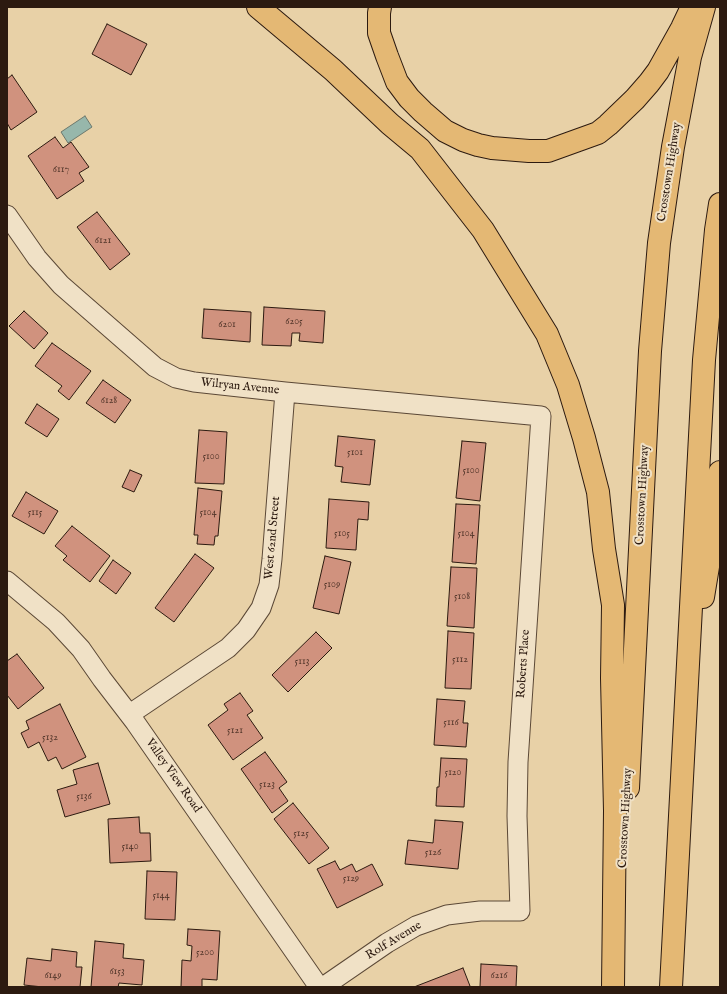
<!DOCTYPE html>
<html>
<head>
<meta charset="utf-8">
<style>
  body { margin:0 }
  #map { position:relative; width:727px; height:994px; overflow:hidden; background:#e8d1a7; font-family:"IM FELL English",serif }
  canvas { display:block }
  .frame { position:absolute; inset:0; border:8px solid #2c1a10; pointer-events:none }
</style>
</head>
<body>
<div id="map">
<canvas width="727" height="994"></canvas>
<div class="frame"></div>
</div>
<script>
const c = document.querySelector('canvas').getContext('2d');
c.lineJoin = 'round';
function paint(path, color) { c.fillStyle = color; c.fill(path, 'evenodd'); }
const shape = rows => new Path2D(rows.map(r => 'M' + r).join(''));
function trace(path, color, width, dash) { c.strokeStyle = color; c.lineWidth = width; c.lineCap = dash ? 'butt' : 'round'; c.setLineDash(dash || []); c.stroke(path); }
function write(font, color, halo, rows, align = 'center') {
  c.font = font + ' "IM FELL English",serif'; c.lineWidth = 4; c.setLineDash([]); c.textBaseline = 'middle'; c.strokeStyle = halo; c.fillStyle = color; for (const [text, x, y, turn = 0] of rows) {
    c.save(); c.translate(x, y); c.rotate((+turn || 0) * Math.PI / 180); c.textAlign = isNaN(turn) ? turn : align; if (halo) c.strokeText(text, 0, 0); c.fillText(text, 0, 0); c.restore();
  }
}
const water = shape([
  [85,116,92,127,68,143,61,132,85,116]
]);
paint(water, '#97b7ab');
trace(water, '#6c786d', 1);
const building = shape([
  [107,24,147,44,131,75,92,54,107,24],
  [12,75,37,112,11,130,7,123,7,79,12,75],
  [55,137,63,148,71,142,89,167,79,173,84,181,57,199,28,156,55,137],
  [97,212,130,254,110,270,77,227,97,212],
  [264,307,325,311,323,343,299,341,300,333,292,333,291,346,262,345,264,307],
  [204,309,251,312,250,342,202,338,204,309],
  [24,311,48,333,34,349,9,326,24,311],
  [52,343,91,371,69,400,58,391,62,386,35,366,52,343],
  [103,380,131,400,115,423,86,403,103,380],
  [37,404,59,419,47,437,25,423,37,404],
  [199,430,227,432,224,484,195,483,199,430],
  [338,436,375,440,370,485,341,482,343,467,335,466,338,436],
  [462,441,486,443,480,501,456,498,462,441],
  [130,470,142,475,134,492,122,487,130,470],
  [198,488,222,491,218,536,215,536,214,545,197,544,198,535,194,535,198,488],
  [26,492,58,511,44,534,12,516,26,492],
  [329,499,369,502,368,520,358,519,356,550,326,548,329,499],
  [456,504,480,505,476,564,452,562,456,504],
  [72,526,110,556,90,582,63,560,67,556,55,546,72,526],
  [195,554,214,568,174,622,155,608,195,554],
  [325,556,351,562,339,614,313,608,325,556],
  [113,560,131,573,116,594,99,581,113,560],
  [451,567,477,568,474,628,447,626,451,567],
  [448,631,474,633,471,689,445,688,448,631],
  [316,632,332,648,288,692,272,675,316,632],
  [17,654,44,688,18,709,7,695,7,661,17,654],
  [240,693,253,711,247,715,263,738,233,760,208,725,228,710,224,704,240,693],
  [437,699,465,701,463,723,468,723,466,747,434,745,437,699],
  [60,704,86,757,62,769,56,757,48,761,39,742,28,748,21,733,29,729,26,721,60,704],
  [265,752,287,782,279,788,288,801,272,813,241,769,265,752],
  [441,758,467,759,464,807,436,806,437,787,439,787,441,758],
  [98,763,110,804,65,817,57,790,77,784,73,770,98,763],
  [293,803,329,848,309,864,274,819,293,803],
  [139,817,140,833,150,833,151,861,110,863,108,819,139,817],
  [435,820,463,822,458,869,405,864,408,840,433,843,435,820],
  [335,861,340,870,352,864,356,872,372,864,383,885,337,908,317,869,335,861],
  [147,871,177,872,175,920,145,919,147,871],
  [188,929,220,931,217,980,202,979,202,987,181,987,182,960,191,961,192,946,187,945,188,929],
  [95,941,124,944,123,958,144,960,142,985,119,983,118,987,91,987,95,941],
  [52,949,77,952,76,967,82,967,80,987,43,987,24,985,27,958,51,961,52,949],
  [481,964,517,966,516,987,480,987,481,964],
  [463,968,470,986,468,987,414,987,463,968]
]);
paint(building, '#d0927e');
trace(building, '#2c1a10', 1);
const minor = shape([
  [7,215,37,258,61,285,155,367,176,378,194,382,285,392,541,416,518,762,517,816,520,911,480,911,447,915,416,926,387,943,323,987],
  [7,581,56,622,81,649,102,679,135,722,319,987],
  [130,714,228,648,246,630,261,608,269,585,272,559,285,392]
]);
const highway = shape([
  [258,7,333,70,390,124,420,149,483,230,547,334,568,385,584,438,598,492,604,549,613,605,612,678,615,811,613,987],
  [380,7,379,13,379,33,387,56,397,82,409,98,423,112,445,131,463,140,478,145,492,148,529,151,548,151,598,133,608,125,635,99,649,83,658,71,682,28,692,7],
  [703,597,714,530,720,472],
  [628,788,650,351,659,243,673,147,690,57,704,7],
  [671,987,704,360,716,230,720,204]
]);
trace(minor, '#5b4836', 21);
trace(highway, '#2c1a10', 24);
trace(minor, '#f0e1c6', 19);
trace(highway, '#e4b874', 22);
write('10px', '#55382c', null, [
  ["6117",61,170],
  ["6121",103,241],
  ["6205",294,322],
  ["6201",227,325],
  ["6128",109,401],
  ["5101",355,453],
  ["5100",211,457],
  ["5100",471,471],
  ["5115",35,513],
  ["5104",208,513],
  ["5105",342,534],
  ["5104",466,534],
  ["5109",332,585],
  ["5108",462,597],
  ["5112",460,660],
  ["5113",302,662],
  ["5116",451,723],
  ["5121",235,731],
  ["5132",50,738],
  ["5120",453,773],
  ["5123",267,785],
  ["5136",84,797],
  ["5125",301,834],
  ["5140",130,847],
  ["5126",433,853],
  ["5129",351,879],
  ["5144",161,896],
  ["5200",205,953],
  ["6153",117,972],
  ["6149",53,976],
  ["6216",499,976]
]);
write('12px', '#2c1a10', '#f0e1c6', [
  ["Crosstown Highway",670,172,-81],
  ["Wilryan Avenue",240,387,6],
  ["Crosstown Highway",643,495,-87],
  ["West 62nd Street",273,538,-85],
  ["Roberts Place",524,664,-86],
  ["Valley View Road",173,776,55],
  ["Crosstown Highway",626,818,-87],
  ["Rolf Avenue",394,941,-31]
]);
</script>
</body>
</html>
